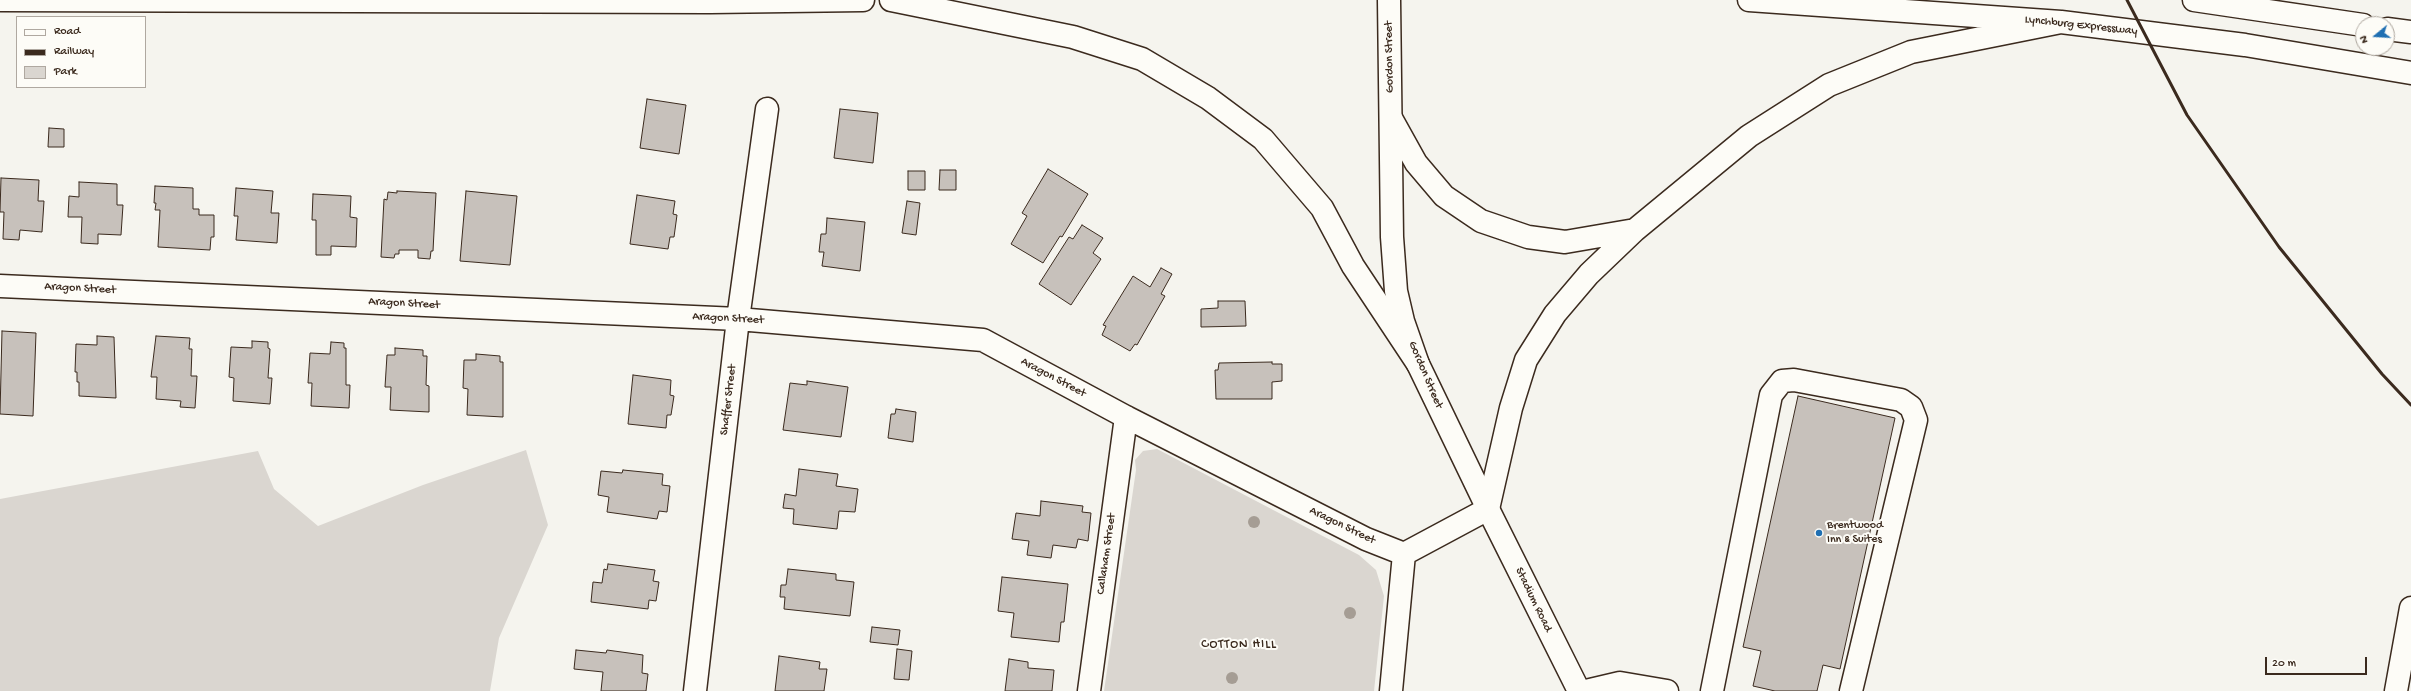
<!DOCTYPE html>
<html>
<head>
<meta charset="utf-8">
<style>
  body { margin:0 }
  #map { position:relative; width:2411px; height:691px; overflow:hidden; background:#f5f4ee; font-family:"Gochi Hand",sans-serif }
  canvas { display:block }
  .legend { position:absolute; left:16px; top:16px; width:130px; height:72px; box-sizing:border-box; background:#fdfcf7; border:1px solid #afa8a0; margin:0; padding:5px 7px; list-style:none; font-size:12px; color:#3b2a1e }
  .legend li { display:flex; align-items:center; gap:8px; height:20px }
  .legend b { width:20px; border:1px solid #afa8a0 }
  .north { position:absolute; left:2355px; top:16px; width:40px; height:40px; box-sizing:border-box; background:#fdfcf7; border:1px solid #afa8a0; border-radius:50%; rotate:252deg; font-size:11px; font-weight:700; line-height:16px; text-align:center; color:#3b2a1e }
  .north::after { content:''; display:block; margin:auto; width:14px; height:18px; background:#1f6fb2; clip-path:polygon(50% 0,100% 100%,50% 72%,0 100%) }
  .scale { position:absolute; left:2265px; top:657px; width:102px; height:18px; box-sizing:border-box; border:2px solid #3b2a1e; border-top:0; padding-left:5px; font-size:12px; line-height:14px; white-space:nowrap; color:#3b2a1e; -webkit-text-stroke:3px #fdfcf7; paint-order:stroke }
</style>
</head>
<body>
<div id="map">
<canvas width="2411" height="691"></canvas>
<ul class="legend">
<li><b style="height:5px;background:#fdfcf7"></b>Road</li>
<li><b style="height:5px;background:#3b2a1e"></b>Railway</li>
<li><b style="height:11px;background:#dad6d0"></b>Park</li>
</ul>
<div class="north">N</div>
<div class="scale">20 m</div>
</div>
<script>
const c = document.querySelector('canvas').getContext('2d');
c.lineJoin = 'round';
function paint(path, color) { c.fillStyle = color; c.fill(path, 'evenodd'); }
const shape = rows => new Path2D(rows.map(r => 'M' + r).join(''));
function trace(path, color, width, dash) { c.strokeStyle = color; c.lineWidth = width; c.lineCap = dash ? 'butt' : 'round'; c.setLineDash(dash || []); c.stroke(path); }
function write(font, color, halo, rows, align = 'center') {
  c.font = font + ' "Gochi Hand",sans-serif'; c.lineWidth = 4; c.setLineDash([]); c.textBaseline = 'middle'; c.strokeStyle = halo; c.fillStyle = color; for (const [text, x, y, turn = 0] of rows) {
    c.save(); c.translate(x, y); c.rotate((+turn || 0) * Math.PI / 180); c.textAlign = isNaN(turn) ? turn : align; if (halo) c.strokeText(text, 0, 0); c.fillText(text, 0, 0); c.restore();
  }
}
paint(shape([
  [1157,449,1359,555,1376,570,1384,596,1374,691,1104,691,1136,470,1135,460,1143,451],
  [526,450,548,525,499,638,490,691,0,691,0,499,258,451,274,489,318,526,423,485]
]), '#dad6d0');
const building = shape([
  [647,99,686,105,679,154,640,148,647,99],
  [840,109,878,113,873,163,834,158,840,109],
  [49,128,64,129,64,147,48,147,49,128],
  [1048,169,1088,194,1062,237,1060,236,1043,263,1011,244,1027,216,1022,213,1048,169],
  [940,170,956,170,956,190,939,190,940,170],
  [908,171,925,171,925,190,908,190,908,171],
  [1,178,39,180,38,201,44,201,42,232,20,230,19,240,3,239,4,212,0,212,1,178],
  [79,182,117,184,117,205,123,205,121,235,98,234,98,244,81,243,82,217,68,217,69,196,79,197,79,182],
  [155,186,193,188,193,209,199,209,199,215,214,215,214,237,211,237,210,250,158,247,160,210,155,210,156,203,154,203,155,186],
  [236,188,273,191,271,213,279,213,277,243,236,240,238,216,234,216,236,188],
  [397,191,436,193,433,251,431,251,430,259,418,258,418,250,399,250,399,254,395,254,394,258,381,257,384,199,387,200,388,192,397,193,397,191],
  [466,191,517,196,510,265,460,261,466,191],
  [313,194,351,196,350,217,357,218,356,247,331,246,331,255,316,255,316,220,312,220,313,194],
  [637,195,675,201,673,214,677,215,674,237,670,237,668,249,630,244,637,195],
  [907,201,920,203,916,235,902,233,907,201],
  [827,218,865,222,860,271,822,266,824,252,819,252,821,234,826,234,827,218],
  [1082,225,1103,238,1093,253,1101,259,1071,305,1039,284,1069,237,1073,239,1082,225],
  [1161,268,1172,274,1161,294,1165,296,1137,345,1135,344,1130,351,1102,335,1106,326,1103,325,1133,276,1150,287,1161,268],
  [1218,301,1245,301,1246,326,1201,327,1201,309,1218,308,1218,301],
  [2,331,36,333,33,416,0,414,2,331],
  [97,336,114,337,116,398,79,396,79,382,77,382,77,372,75,372,76,344,97,345,97,336],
  [156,336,190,338,189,349,192,349,191,376,197,376,195,408,180,407,181,401,156,399,157,377,151,377,156,336],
  [252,341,268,342,268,348,270,349,268,378,272,378,270,404,233,401,234,378,229,377,231,347,252,348,252,341],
  [331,342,344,343,344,348,346,348,346,385,350,385,349,408,311,406,312,383,308,383,310,353,330,354,331,342],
  [395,348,423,350,423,356,427,356,426,385,429,386,429,412,390,410,391,387,385,387,387,355,395,355,395,348],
  [476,354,500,356,500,362,503,362,503,417,467,415,468,389,463,388,464,360,476,360,476,354],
  [1272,362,1272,364,1282,364,1282,381,1272,382,1272,399,1216,399,1215,370,1218,370,1219,363,1272,362],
  [633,375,671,380,670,395,674,396,671,415,667,415,666,428,628,424,633,375],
  [807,381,848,387,841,437,783,430,790,383,807,385,807,381],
  [1798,396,1895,418,1840,669,1823,665,1817,691,1775,691,1753,686,1761,651,1743,647,1798,396],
  [896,409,916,412,913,442,888,438,891,414,895,414,896,409],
  [799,469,838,474,836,486,858,489,855,512,839,511,837,529,793,524,794,509,783,508,785,494,796,496,799,469],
  [623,470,663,474,662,485,670,486,667,512,659,511,657,519,607,512,609,497,598,495,601,471,622,473,623,470],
  [1041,501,1083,506,1082,512,1091,513,1088,541,1078,539,1076,548,1053,545,1051,558,1027,555,1029,541,1012,539,1016,513,1040,516,1041,501],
  [608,564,655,570,653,581,659,582,656,601,649,600,648,609,591,602,593,582,602,583,604,569,607,570,608,564],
  [788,569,836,574,836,580,854,582,850,616,784,609,785,597,780,597,781,585,786,585,788,569],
  [1002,577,1068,584,1064,622,1061,622,1059,642,1011,637,1014,613,998,611,1002,577],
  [872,627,900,630,898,645,870,642,872,627],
  [897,649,912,651,909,680,894,679,897,649],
  [576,650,606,653,607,650,643,655,642,673,648,674,646,691,601,691,603,672,574,669,576,650],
  [779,656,820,662,819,669,827,669,824,691,775,691,779,656],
  [1009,659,1028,662,1028,668,1054,670,1052,691,1005,691,1009,659]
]);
paint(building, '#c7c1bb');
trace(building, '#3b2a1e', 1);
const minor = shape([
  [1389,0,1392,237,1396,291,1403,321,1418,364,1488,509,1579,691],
  [0,286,738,319,983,340,1126,417,1366,539,1404,554],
  [695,691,738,319,767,109],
  [1089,691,1126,417],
  [1391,691,1404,554,1488,509],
  [1586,691,1620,683,1667,691],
  [1712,691,1771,395,1782,381,1794,380,1901,400,1911,407,1916,420,1851,691],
  [2396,691,2411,608]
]);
const highway = shape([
  [0,0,710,2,863,0],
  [891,0,1073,37,1142,59,1208,98,1263,139,1322,208,1353,266,1418,364],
  [1749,0,2061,22,2245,45,2411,73],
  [2194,0,2363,25],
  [2387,29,2411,32],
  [1391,118,1416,163,1444,196,1481,221,1528,237,1565,242,1635,230],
  [1488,509,1511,408,1526,360,1555,314,1589,274,1635,230,1749,136,1829,85,1911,52,2061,22]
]);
trace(minor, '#3b2a1e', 25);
trace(highway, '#3b2a1e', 25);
trace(minor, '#fdfcf7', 22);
trace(highway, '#fdfcf7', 22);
trace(shape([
  [2127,0,2187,115,2279,247,2382,374,2411,405]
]), '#3b2a1e', 3);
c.fillStyle = '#a59d94';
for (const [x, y] of [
  [1254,522],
  [1350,613],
  [1232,678]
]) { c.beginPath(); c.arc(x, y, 6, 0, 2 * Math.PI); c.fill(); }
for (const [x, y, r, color] of [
  [1819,533,4,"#1f6fb2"]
]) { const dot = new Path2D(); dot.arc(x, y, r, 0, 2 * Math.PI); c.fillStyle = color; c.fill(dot); trace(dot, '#fdfcf7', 1.5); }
write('12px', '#3b2a1e', '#fdfcf7', [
  ["Lynchburg Expressway",2081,26,6],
  ["Gordon Street",1390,57,-91],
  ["Aragon Street",80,289,3],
  ["Aragon Street",404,304,3],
  ["Aragon Street",728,319,3],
  ["Gordon Street",1425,375,67],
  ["Aragon Street",1053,378,28],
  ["Shaffer Street",729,400,-83],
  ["Aragon Street",1342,526,26],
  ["Callaham Street",1107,554,-82],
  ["Stadium Road",1533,600,64]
]);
write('12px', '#3b2a1e', '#fdfcf7', [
  ["Brentwood",1827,526],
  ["Inn & Suites",1827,540]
], 'left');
c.letterSpacing = '1px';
write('13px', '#3b2a1e', '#fdfcf7', [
  ["COTTON HILL",1239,645]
]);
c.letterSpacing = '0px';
</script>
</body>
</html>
